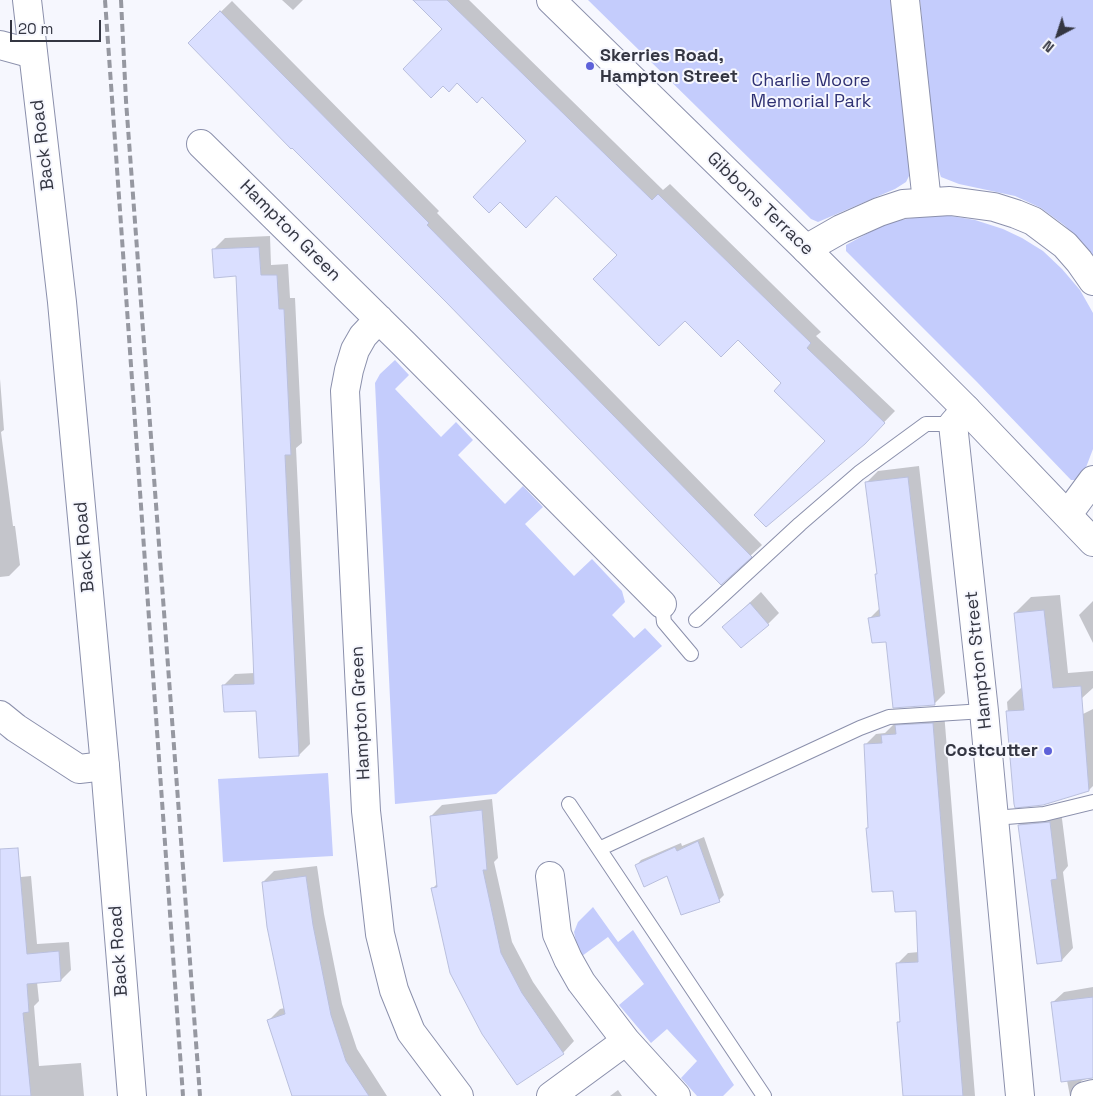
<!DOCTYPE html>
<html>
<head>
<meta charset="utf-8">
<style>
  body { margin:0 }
  #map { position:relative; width:1093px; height:1096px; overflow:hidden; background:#f6f7fe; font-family:"Space Grotesk",sans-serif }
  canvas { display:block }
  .north { position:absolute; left:1033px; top:10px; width:50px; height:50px; -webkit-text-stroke:4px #f6f7fe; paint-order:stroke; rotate:220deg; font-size:14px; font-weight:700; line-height:20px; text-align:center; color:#343642 }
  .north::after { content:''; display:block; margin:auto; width:18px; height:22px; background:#343642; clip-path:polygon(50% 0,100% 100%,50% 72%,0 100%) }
  .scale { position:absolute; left:10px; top:20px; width:91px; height:22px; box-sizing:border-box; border:2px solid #343642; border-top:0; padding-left:6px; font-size:15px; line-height:18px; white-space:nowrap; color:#343642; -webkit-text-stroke:4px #f6f7fe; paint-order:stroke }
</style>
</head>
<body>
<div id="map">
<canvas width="1093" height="1096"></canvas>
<div class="north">N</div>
<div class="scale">20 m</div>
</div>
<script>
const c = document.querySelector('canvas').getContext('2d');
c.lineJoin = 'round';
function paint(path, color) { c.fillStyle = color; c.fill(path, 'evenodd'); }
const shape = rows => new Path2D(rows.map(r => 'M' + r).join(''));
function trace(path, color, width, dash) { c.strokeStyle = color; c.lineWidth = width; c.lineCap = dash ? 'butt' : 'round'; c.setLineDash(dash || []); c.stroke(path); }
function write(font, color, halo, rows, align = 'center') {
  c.font = font + ' "Space Grotesk",sans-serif'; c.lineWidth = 4; c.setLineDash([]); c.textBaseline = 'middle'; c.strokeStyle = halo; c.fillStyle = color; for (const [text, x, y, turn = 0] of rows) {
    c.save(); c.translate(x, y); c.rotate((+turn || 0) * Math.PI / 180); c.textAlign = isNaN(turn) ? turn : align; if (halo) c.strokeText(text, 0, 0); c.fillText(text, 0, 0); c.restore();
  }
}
paint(shape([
  [588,0,894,0,912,170,906,182,895,189,818,222,811,219],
  [920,0,1093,0,1093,256,1083,243,1064,225,1041,208,1015,196,959,184,941,177,937,165],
  [923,216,951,216,975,220,1003,229,1022,238,1043,251,1062,269,1080,290,1093,313,1093,449,1085,470,1077,480,1071,480,977,382,846,251,846,245,881,226,901,220],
  [395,360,409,375,395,389,441,437,456,422,473,440,458,455,505,504,523,486,543,507,525,524,574,576,592,559,622,591,625,602,612,615,634,638,645,628,662,646,496,794,395,804,375,383,380,374],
  [328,773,333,856,223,862,218,779],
  [593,907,618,942,633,930,734,1085,723,1096,697,1096,681,1078,697,1061,667,1029,651,1043,619,1005,644,984,608,937,582,956,576,942,574,932,578,922]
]), '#c4ccfc');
paint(shape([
  [282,0,303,0,293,10],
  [415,0,469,0,663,190,670,184,821,332,816,336,895,411,864,443,827,441,783,383,738,338,619,255,528,141,482,96,457,81,443,84,444,29],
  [232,1,439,211,437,213,762,545,721,583,446,302,189,43],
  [270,236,271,265,288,264,290,298,295,298,302,443,296,448,310,744,299,755,258,709,224,685,235,674,255,673,237,275,214,249,225,238],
  [0,379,4,430,1,432,13,526,15,526,20,565,9,576,0,577],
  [919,466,945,693,934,704,888,640,870,618,880,608,878,573,867,482,878,471],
  [761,592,779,613,768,624,724,627],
  [1060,595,1068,673,1093,671,1093,688,1049,728,1051,730,1093,709,1093,786,1089,790,1016,806,1007,702,1023,686,1015,613,1031,597],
  [1093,601,1093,643,1079,615],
  [944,712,975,1096,905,1096,898,1023,901,1020,897,964,908,953,919,952,917,909,894,890,869,827,865,745,876,734,885,733,894,724,898,724,907,715],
  [492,799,498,858,494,862,512,942,533,982,574,1041,563,1053,433,888,438,883,431,816,442,805],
  [1061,811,1068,866,1063,872,1073,948,1062,960,1038,963,1019,825,1030,814],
  [704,837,724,895,719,900,668,875,636,866,641,860,681,843,682,846],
  [317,866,324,914,342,1004,357,1049,387,1096,296,1096,268,1021,280,1009,285,1008,263,882,274,871],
  [31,876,37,944,69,942,71,970,61,980,37,982,39,1001,34,1006,39,1066,81,1063,84,1096,0,1096,0,879],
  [1093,987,1093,1078,1089,1078,1081,1081,1080,1088,1085,1096,1070,1096,1052,1003,1064,992],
  [618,1090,622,1096,610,1096]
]), '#0003');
const building = shape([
  [413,0,447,0,652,200,658,194,811,343,807,348,885,423,865,444,766,527,754,515,825,441,774,391,781,383,738,340,721,357,685,321,659,346,593,279,617,255,556,196,526,228,500,202,489,213,473,197,526,141,482,97,477,103,457,83,449,92,443,86,431,98,403,69,442,29,413,0],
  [220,11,429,223,427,225,752,557,721,585,446,302,292,148,291,149,188,43,220,11],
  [259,247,261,275,277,275,279,309,284,309,291,455,285,455,299,756,259,758,256,711,224,712,222,685,254,684,253,655,236,276,214,278,212,249,259,247],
  [908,477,935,705,893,708,886,642,872,643,868,618,880,616,875,574,877,574,865,482,908,477],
  [750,603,769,625,741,648,722,627,750,603],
  [1044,610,1053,688,1081,686,1089,791,1043,805,1015,808,1014,804,1006,711,1024,710,1014,613,1044,610],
  [933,723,946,887,963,1096,903,1096,897,1022,900,1022,896,963,918,962,916,911,895,912,893,891,872,892,866,828,868,828,864,744,882,743,881,735,896,734,895,725,933,723],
  [482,810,487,870,483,870,501,953,522,993,564,1054,517,1085,482,1034,450,973,431,888,437,887,430,816,482,810],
  [1050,822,1057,879,1051,880,1062,961,1037,964,1018,825,1050,822],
  [698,841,720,902,681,915,667,876,644,887,635,865,675,847,677,851,698,841],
  [18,848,27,954,59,951,61,981,27,984,29,1012,23,1013,31,1096,0,1096,0,849,18,848],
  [306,876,313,925,331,1015,346,1061,369,1096,292,1096,267,1020,285,1014,267,927,262,882,306,876],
  [1093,997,1093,1078,1061,1082,1051,1002,1093,997]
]);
paint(building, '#dadfff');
trace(building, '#b9bfdd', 1);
const service = shape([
  [662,604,664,622,691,654],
  [696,620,800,524,859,473,926,424,953,424],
  [569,804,764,1096],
  [994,818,1044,814,1093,802],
  [599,849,860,728,889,717,984,711]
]);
const minor = shape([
  [905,0,927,202],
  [0,45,33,54],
  [201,144,404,344,662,604],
  [806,249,841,229,879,212,903,204,950,201,994,207,1016,214,1033,221,1065,245,1079,261,1093,281],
  [379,319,363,336,355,350,349,370,345,391,366,811,380,934,394,990,411,1032,459,1096],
  [1068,514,1093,480],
  [0,715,16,728,79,769,105,766],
  [550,876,557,934,568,959,581,982,626,1041,676,1096],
  [551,1096,626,1041],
  [1085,1096,1093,1094]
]);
const tertiary = shape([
  [27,0,62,302,105,766,132,1096],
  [966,409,953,424,984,711,1020,1096]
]);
const secondary = shape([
  [551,0,806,249,966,409,1093,542]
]);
trace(service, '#8b90ac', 16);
trace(minor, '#8b90ac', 30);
trace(tertiary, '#8b90ac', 30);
trace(secondary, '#8b90ac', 30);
trace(service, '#fff', 14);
trace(minor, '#fff', 28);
trace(tertiary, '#fff', 28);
trace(secondary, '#fff', 28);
trace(shape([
  [105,0,183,1096],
  [121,0,126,101,200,1096]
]), '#9698a1', 4, [8, 4]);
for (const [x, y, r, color] of [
  [590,66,5,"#5d61d9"],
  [1048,751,5,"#5d61d9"]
]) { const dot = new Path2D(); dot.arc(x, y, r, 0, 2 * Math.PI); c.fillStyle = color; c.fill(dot); trace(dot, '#f6f7fe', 2); }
write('bold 18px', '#343642', '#f6f7fe', [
  ["Skerries Road,",600,56],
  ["Hampton Street",600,77],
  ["Costcutter",1038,751,"right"]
], 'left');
write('18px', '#2f3173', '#f6f7fe', [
  ["Charlie Moore",811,81],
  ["Memorial Park",811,102]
]);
write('18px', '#343642', '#f6f7fe', [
  ["Back Road",43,145,-97],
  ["Gibbons Terrace",760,204,44],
  ["Hampton Green",290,231,45],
  ["Back Road",85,547,-95],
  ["Hampton Street",979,660,-96],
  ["Hampton Green",361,713,-93],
  ["Back Road",119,951,-94]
]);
</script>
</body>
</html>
